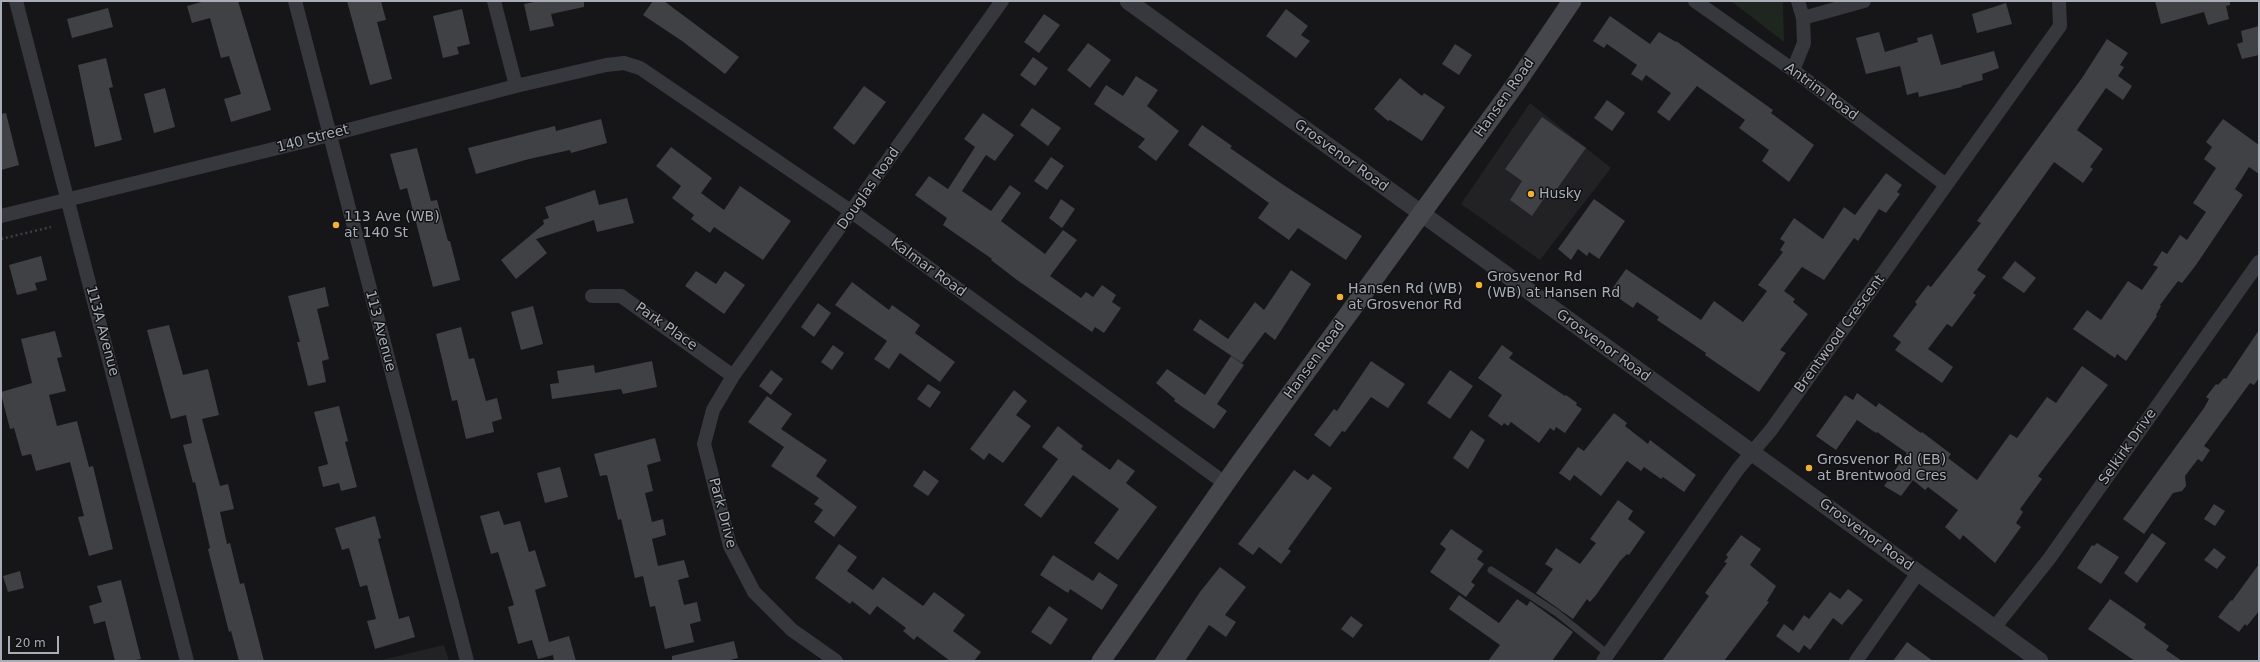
<!DOCTYPE html>
<html>
<head>
<meta charset="utf-8">
<style>
  body { margin:0 }
  #map { position:relative; width:2260px; height:662px; overflow:hidden; background:#161618; font-family:"DejaVu Sans",sans-serif }
  canvas { display:block }
  .frame { position:absolute; inset:0; border:2px solid #a8adb8; pointer-events:none }
  .scale { position:absolute; left:8px; top:636px; width:51px; height:18px; box-sizing:border-box; border:2px solid #a8adb8; border-top:0; padding-left:5px; font-size:12px; line-height:14px; white-space:nowrap; color:#a8adb8; -webkit-text-stroke:3px #111113; paint-order:stroke }
</style>
</head>
<body>
<div id="map">
<canvas width="2260" height="662"></canvas>
<div class="frame"></div>
<div class="scale">20 m</div>
</div>
<script>
const c = document.querySelector('canvas').getContext('2d');
c.lineJoin = 'round';
function paint(path, color) { c.fillStyle = color; c.fill(path, 'evenodd'); }
const shape = rows => new Path2D(rows.map(r => 'M' + r).join(''));
function trace(path, color, width, dash) { c.strokeStyle = color; c.lineWidth = width; c.lineCap = dash ? 'butt' : 'round'; c.setLineDash(dash || []); c.stroke(path); }
function write(font, color, halo, rows, align = 'center') {
  c.font = font + ' "DejaVu Sans",sans-serif'; c.lineWidth = 3; c.setLineDash([]); c.textBaseline = 'middle'; c.strokeStyle = halo; c.fillStyle = color; for (const [text, x, y, turn = 0] of rows) {
    c.save(); c.translate(x, y); c.rotate((+turn || 0) * Math.PI / 180); c.textAlign = isNaN(turn) ? turn : align; if (halo) c.strokeText(text, 0, 0); c.fillText(text, 0, 0); c.restore();
  }
}
paint(shape([
  [1530,103,1611,168,1540,260,1461,204],
  [444,645,449,661,377,661]
]), '#222225');
paint(shape([
  [1731,1,1783,1,1784,42]
]), '#1e261f');
paint(shape([
  [205,1,238,1,271,110,231,122,224,99,241,94,229,56,221,58,210,18,192,23,187,6],
  [347,1,381,1,386,20,377,22,392,79,370,85],
  [539,1,584,1,584,7,551,14,554,26,530,31,524,4],
  [653,1,664,1,739,57,725,74,682,41,643,15],
  [2155,1,2230,1,2230,5,2226,6,2229,19,2208,25,2204,12,2161,24],
  [2006,3,2012,24,1977,33,1972,14],
  [108,8,113,27,72,38,67,19],
  [462,9,470,44,457,47,459,54,443,58,433,16],
  [1286,9,1308,26,1301,35,1310,41,1296,58,1266,36],
  [1044,14,1060,25,1039,53,1024,42],
  [1610,16,1650,44,1659,32,1676,42,1676,41,1773,110,1771,113,1814,145,1789,182,1762,161,1769,150,1739,128,1745,120,1697,86,1669,121,1657,112,1671,93,1646,75,1642,81,1631,74,1637,65,1607,44,1604,48,1593,41],
  [2259,26,2259,55,2242,59,2237,44,2243,42,2241,31],
  [1879,32,1885,52,1918,42,1917,38,1932,34,1941,65,1994,51,1999,68,1982,74,1983,80,1961,86,1962,87,1919,97,1918,92,1907,95,1900,66,1866,74,1856,38],
  [2107,39,2128,53,2120,65,2124,67,2118,76,2132,86,2123,100,2106,88,2077,130,2103,149,2090,167,2093,169,2083,183,2054,162,1977,270,1986,276,1973,293,1976,295,1952,327,1947,324,1928,349,1953,367,1942,383,1895,350,1901,342,1893,336,1917,304,1915,302,1928,285,1931,287,1981,223,1977,221,2082,78],
  [1088,43,1111,60,1090,88,1067,70],
  [1455,44,1472,55,1459,75,1442,64],
  [1033,57,1048,68,1035,86,1020,75],
  [106,58,113,87,109,88,122,140,95,147,78,65],
  [1136,76,1158,90,1147,106,1179,131,1156,161,1138,147,1145,139,1094,104,1106,85,1123,96],
  [1400,78,1422,96,1424,93,1445,107,1422,141,1390,120,1388,121,1374,109],
  [864,86,886,102,854,145,833,128],
  [165,88,175,127,154,133,144,94],
  [1607,100,1625,113,1612,131,1594,118],
  [1032,108,1061,128,1048,146,1020,125],
  [6,113,19,165,1,170,1,114],
  [983,113,1014,135,995,161,986,155,962,191,991,211,1010,185,1021,193,1001,221,1045,254,1063,230,1077,240,1050,276,1081,298,1086,292,1093,297,1102,285,1116,295,1112,302,1121,308,1104,333,1095,327,1092,332,1017,280,991,260,992,259,943,225,947,218,915,195,929,176,948,189,975,147,964,139],
  [1542,117,1586,148,1549,200,1545,197,1532,216,1510,200,1522,181,1505,169],
  [601,119,607,143,571,153,570,150,529,159,476,174,468,148,555,126,556,131],
  [2223,119,2259,145,2259,174,2249,167,2235,189,2243,195,2196,265,2182,283,2178,281,2160,305,2161,306,2156,315,2157,316,2126,361,2117,354,2115,358,2073,329,2087,310,2101,320,2128,281,2142,290,2158,267,2153,265,2162,251,2167,254,2180,235,2187,240,2206,212,2193,203,2216,168,2204,159,2212,147,2206,142],
  [1202,125,1232,146,1230,148,1282,184,1362,236,1346,260,1298,228,1289,240,1258,218,1269,203,1188,145],
  [671,147,712,178,701,193,724,210,740,186,791,221,763,260,714,227,710,233,691,219,694,215,672,198,681,186,656,166],
  [417,148,431,201,437,200,448,241,450,241,460,280,433,287,407,188,400,190,390,154],
  [1051,157,1064,166,1047,190,1034,181],
  [1886,173,1902,185,1897,192,1900,194,1886,213,1879,209,1858,241,1854,238,1824,280,1802,267,1784,291,1795,299,1793,302,1808,314,1780,350,1786,353,1759,392,1705,355,1706,353,1657,320,1659,317,1637,302,1633,308,1610,292,1626,269,1701,320,1714,301,1743,322,1767,291,1758,285,1783,252,1780,250,1785,242,1780,239,1794,218,1823,239,1844,207,1855,215],
  [595,190,599,205,627,198,634,223,597,232,594,220,536,239,547,253,516,279,501,260,544,224,543,220,549,218,545,207],
  [1061,199,1075,209,1062,228,1049,218],
  [1594,199,1625,221,1599,259,1589,252,1587,256,1578,249,1571,260,1558,249],
  [41,256,47,280,35,283,37,290,17,295,9,265],
  [2015,261,2036,278,2024,293,2002,278],
  [1291,270,1311,284,1275,340,1265,332,1242,363,1193,330,1200,319,1228,339,1255,302,1264,310],
  [696,271,716,284,725,271,745,285,724,314,685,286],
  [852,282,889,310,892,305,920,325,915,333,955,362,940,382,900,353,889,369,874,359,887,341,835,305],
  [325,287,329,306,317,309,329,359,322,361,326,382,308,386,297,342,300,342,288,296],
  [818,303,831,313,814,337,801,327],
  [533,306,543,344,521,350,511,312],
  [169,325,183,375,208,369,219,415,202,419,220,486,228,484,234,509,220,512,227,544,230,543,240,584,244,583,264,661,239,661,231,631,229,632,208,549,210,548,195,482,193,483,183,445,192,443,186,415,171,419,147,330],
  [461,327,469,359,474,358,486,401,497,398,502,419,492,422,494,432,466,439,457,400,452,401,436,334],
  [2259,330,2259,378,2254,385,2250,383,2204,446,2210,450,2202,462,2198,459,2185,476,2186,486,2182,491,2173,493,2144,534,2123,519,2204,408,2209,399,2206,397,2216,384,2218,385,2224,378,2226,379],
  [55,331,62,357,57,358,66,391,49,395,57,426,77,421,89,467,93,466,113,549,89,556,78,517,84,516,70,462,36,471,31,454,22,456,14,428,10,429,1,394,1,392,32,383,21,339],
  [833,345,844,353,832,370,821,362],
  [1502,345,1513,353,1509,358,1565,396,1566,395,1577,403,1576,405,1582,409,1565,433,1556,427,1554,431,1550,428,1539,443,1511,422,1508,426,1504,423,1502,426,1488,416,1502,395,1478,378],
  [1231,356,1244,365,1217,404,1227,411,1214,429,1174,401,1175,399,1156,383,1167,369,1205,395],
  [652,361,657,387,623,394,621,389,552,399,550,384,559,383,557,371,594,365,595,373],
  [1371,361,1405,384,1388,408,1371,397,1345,432,1342,431,1330,447,1314,435,1334,409,1337,411],
  [2082,366,2108,385,2038,476,2042,479,2020,509,2023,512,2016,523,2021,527,1995,563,1963,535,1960,540,1945,527,1958,510,1928,487,1925,490,1913,480,1901,496,1884,486,1907,453,1877,432,1876,433,1857,420,1836,450,1816,436,1845,395,1853,400,1857,393,1876,407,1879,403,1921,433,1922,432,1951,454,1948,458,1977,480,2010,434,2017,438,2047,397,2056,403],
  [771,370,783,379,771,395,759,386],
  [1450,370,1473,386,1450,419,1427,403],
  [928,384,941,392,930,408,917,399],
  [1014,390,1027,401,1016,415,1031,426,1003,463,989,453,984,460,970,449],
  [767,396,792,414,781,429,827,460,816,476,857,507,834,537,814,522,823,510,814,504,819,498,771,466,784,447,748,422],
  [339,406,348,441,345,442,357,487,341,491,339,483,323,487,318,467,328,464,314,412],
  [1614,413,1627,423,1625,426,1648,444,1650,440,1696,475,1684,492,1663,477,1661,479,1644,467,1641,471,1627,461,1601,496,1574,475,1570,481,1559,473,1578,447,1584,451],
  [1058,426,1083,446,1081,449,1110,470,1118,459,1135,471,1126,483,1157,507,1118,560,1094,543,1119,509,1073,475,1041,518,1024,505,1058,459,1042,447],
  [1471,430,1485,440,1468,469,1453,458],
  [655,438,661,461,647,465,653,491,645,493,652,522,663,519,666,535,652,539,658,566,684,560,689,577,678,580,684,605,697,602,701,621,690,624,694,642,665,649,655,606,650,607,643,576,635,578,621,519,618,520,607,475,600,476,594,454],
  [560,467,568,497,545,503,537,473],
  [924,470,939,481,928,496,913,486],
  [1294,470,1308,480,1313,474,1332,488,1288,549,1291,551,1281,564,1259,547,1253,555,1238,544],
  [1618,500,1633,511,1628,519,1645,532,1629,555,1627,554,1620,561,1596,595,1590,602,1587,599,1573,619,1536,593,1553,569,1545,564,1556,548,1580,564,1596,543,1590,539],
  [2214,504,2225,511,2215,526,2204,519],
  [499,511,504,525,520,521,529,552,535,550,546,586,535,590,549,642,569,636,576,661,554,661,553,655,538,659,532,640,518,644,508,607,514,605,498,552,491,554,480,516],
  [375,516,381,538,378,539,399,619,409,616,415,637,375,649,367,621,376,619,367,585,360,587,349,548,342,550,335,528],
  [1451,529,1483,551,1477,559,1484,564,1471,582,1475,585,1466,597,1430,572,1446,549,1440,544],
  [2152,533,2166,543,2137,583,2124,573],
  [1741,535,1761,549,1750,565,1776,586,1767,601,1769,602,1724,661,1662,661,1709,596,1705,593,1727,563,1724,562,1728,557,1726,555],
  [2097,543,2119,557,2101,584,2077,568,2092,545,2094,546],
  [839,544,857,557,847,571,873,590,883,577,923,606,934,592,965,615,953,631,981,652,974,661,950,661,917,636,914,640,903,631,906,628,877,606,870,615,852,601,850,604,815,578],
  [2214,548,2226,557,2217,569,2204,560],
  [1053,555,1093,581,1099,572,1118,585,1102,610,1070,589,1068,593,1040,575],
  [2259,564,2259,611,2247,626,2245,624,2239,632,2218,617,2231,600,2232,601],
  [1220,567,1246,587,1225,615,1236,622,1226,637,1209,625,1185,661,1154,661,1200,592],
  [20,571,24,588,8,592,3,576],
  [121,580,141,659,131,661,115,661,105,621,94,624,89,606,102,602,97,586],
  [1848,589,1863,600,1842,625,1833,618,1810,650,1804,645,1799,653,1776,636,1784,624,1793,631,1804,615,1809,619,1830,592,1840,599],
  [1459,595,1499,623,1517,599,1527,606,1530,601,1573,632,1552,661,1488,661,1500,645,1449,609],
  [2110,599,2146,624,2144,628,2169,646,2166,650,2182,661,2135,661,2088,629],
  [1049,606,1068,619,1051,645,1031,632],
  [1351,616,1363,625,1353,638,1341,629],
  [734,641,738,658,726,661,672,661,672,656],
  [1907,642,1918,650,1933,661,1893,661]
]), '#404145');
trace(shape([
  [1,239,51,227]
]), '#3d3f44', 2.5, [2, 3]);
trace(shape([
  [1491,570,1557,613,1608,654]
]), '#37383d', 7);
trace(shape([
  [16,1,187,661],
  [295,1,467,661],
  [494,1,516,86],
  [1695,1,1793,70,1946,185],
  [1803,18,1864,1],
  [1793,70,1804,43,1803,18,1798,1],
  [1,216,306,141,516,86,606,65,624,63,640,68,852,212,1226,484],
  [592,296,621,296,733,376],
  [1994,628,2049,559,2259,262],
  [836,661,792,630,754,592,730,546,704,444,713,410,733,376,1002,1],
  [1603,661,1738,469,1771,430,2060,26,2059,1],
  [1856,661,1918,573]
]), '#37383d', 14);
trace(shape([
  [1128,1,2040,661]
]), '#37383d', 17);
trace(shape([
  [1101,661,1237,467,1515,85,1572,1]
]), '#45474d', 19);
for (const [x, y, r, color] of [
  [1531,194,4,"#f2b134"],
  [336,225,4,"#f2b134"],
  [1479,285,4,"#f2b134"],
  [1340,297,4,"#f2b134"],
  [1809,468,4,"#f2b134"]
]) { const dot = new Path2D(); dot.arc(x, y, r, 0, 2 * Math.PI); c.fillStyle = color; c.fill(dot); trace(dot, '#111113', 1.5); }
write('14px', '#a8adb8', '#111113', [
  ["Antrim Road",1821,92,36],
  ["Hansen Road",1505,98,-55],
  ["140 Street",313,139,-15],
  ["Grosvenor Road",1341,156,36],
  ["Douglas Road",869,189,-55],
  ["Kalmar Road",928,268,36],
  ["Park Place",666,327,35],
  ["113A Avenue",102,331,75],
  ["113 Avenue",380,331,75],
  ["Brentwood Crescent",1840,334,-54],
  ["Grosvenor Road",1603,346,36],
  ["Hansen Road",1315,360,-54],
  ["Selkirk Drive",2128,447,-55],
  ["Park Drive",722,513,75],
  ["Grosvenor Road",1866,535,36]
]);
write('14px', '#a8adb8', '#111113', [
  ["Husky",1539,194],
  ["113 Ave (WB)",344,217],
  ["at 140 St",344,233],
  ["Grosvenor Rd",1487,277],
  ["(WB) at Hansen Rd",1487,293],
  ["Hansen Rd (WB)",1348,289],
  ["at Grosvenor Rd",1348,305],
  ["Grosvenor Rd (EB)",1817,460],
  ["at Brentwood Cres",1817,476]
], 'left');
</script>
</body>
</html>
